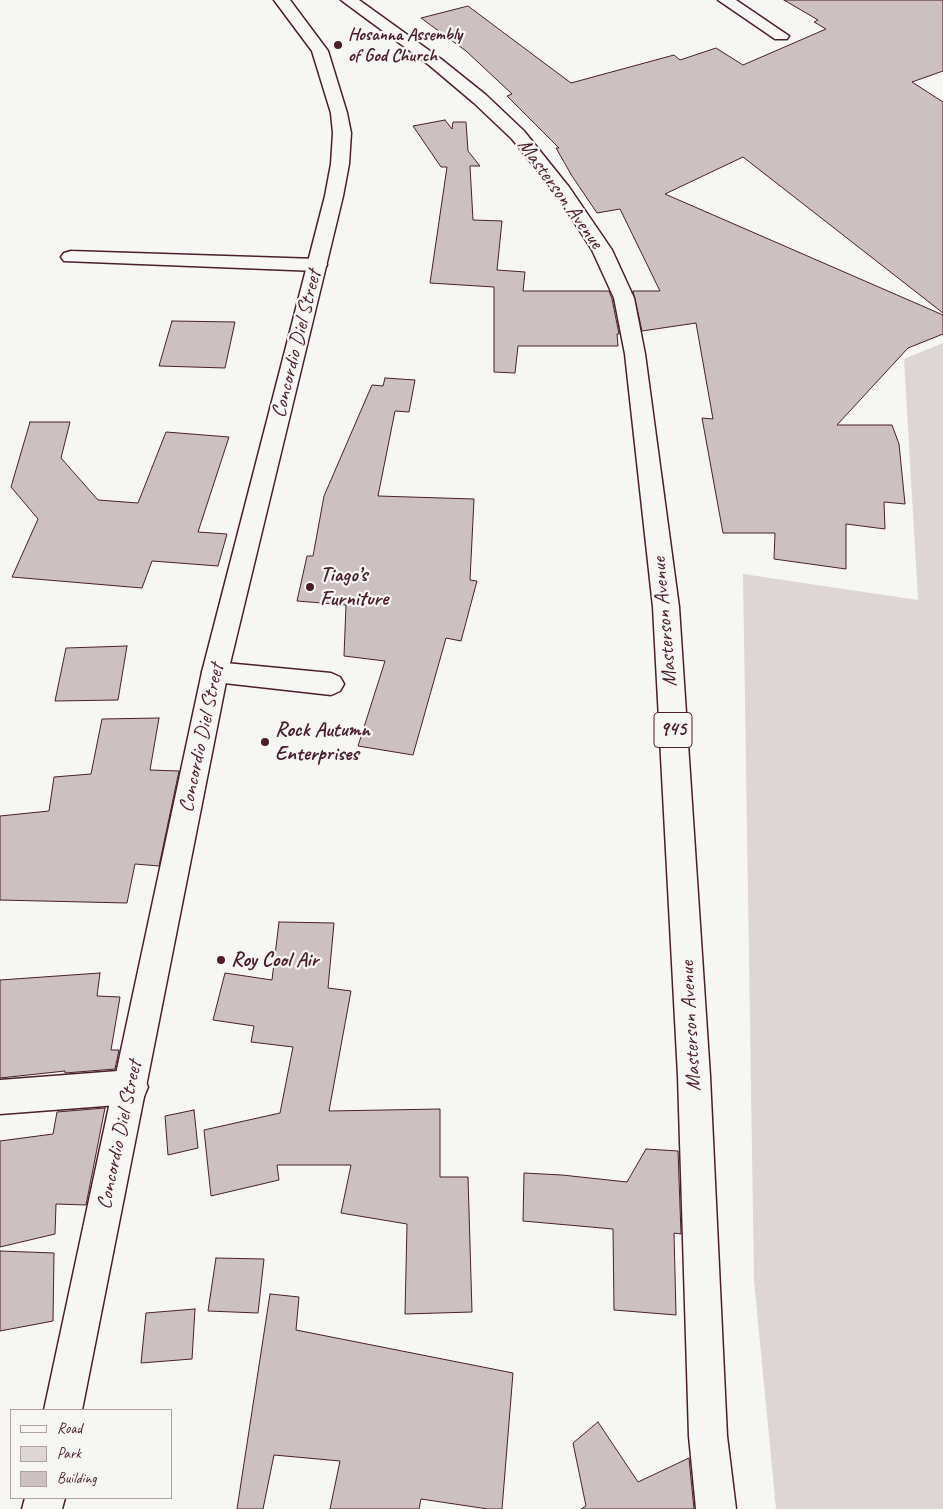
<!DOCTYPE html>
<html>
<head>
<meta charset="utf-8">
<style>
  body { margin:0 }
  #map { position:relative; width:943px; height:1509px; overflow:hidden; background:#f6f6f2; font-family:Caveat,sans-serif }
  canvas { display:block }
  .legend { position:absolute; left:10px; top:1409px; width:162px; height:90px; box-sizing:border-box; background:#f6f6f2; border:1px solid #b1a0a2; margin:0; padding:6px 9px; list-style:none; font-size:15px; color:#4a1f2b }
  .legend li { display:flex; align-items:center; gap:10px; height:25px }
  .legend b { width:25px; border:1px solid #b1a0a2 }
</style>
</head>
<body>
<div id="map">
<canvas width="943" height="1509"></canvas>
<ul class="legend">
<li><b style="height:6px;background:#f6f6f2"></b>Road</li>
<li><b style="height:14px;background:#ddd6d5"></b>Park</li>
<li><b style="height:14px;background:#ccc1c0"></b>Building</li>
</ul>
</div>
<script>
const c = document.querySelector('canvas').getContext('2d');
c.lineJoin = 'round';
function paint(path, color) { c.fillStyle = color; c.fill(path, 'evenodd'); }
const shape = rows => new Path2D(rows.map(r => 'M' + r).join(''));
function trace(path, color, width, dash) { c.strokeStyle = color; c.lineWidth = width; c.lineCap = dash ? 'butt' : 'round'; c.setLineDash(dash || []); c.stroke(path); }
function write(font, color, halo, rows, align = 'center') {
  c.font = font + ' Caveat,sans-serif'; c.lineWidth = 4.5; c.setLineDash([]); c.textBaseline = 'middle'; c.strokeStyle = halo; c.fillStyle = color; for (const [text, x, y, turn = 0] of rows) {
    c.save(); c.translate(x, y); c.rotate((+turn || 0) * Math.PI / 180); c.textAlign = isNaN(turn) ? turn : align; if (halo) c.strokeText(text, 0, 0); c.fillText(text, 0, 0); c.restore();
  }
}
paint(shape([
  [943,343,943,1509,776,1509,754,1280,743,574,918,600,904,359]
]), '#ddd6d5');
const building = shape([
  [784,0,943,0,943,71,912,82,943,102,943,313,743,157,665,194,943,315,943,334,908,348,837,425,892,425,899,444,905,504,884,502,885,529,846,524,846,569,774,559,775,533,723,533,702,418,713,419,696,323,642,331,633,291,660,291,620,209,597,213,572,176,556,148,559,148,507,96,512,94,466,51,421,18,468,6,571,83,674,55,680,60,716,48,743,65,826,29,814,22,818,20,784,0],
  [445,120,452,129,453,122,466,122,468,151,480,166,470,166,473,220,502,221,497,270,525,272,523,291,609,291,612,299,619,334,617,334,618,346,518,346,515,373,494,372,494,287,430,283,447,167,441,167,413,126,445,120],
  [172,321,235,322,225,368,159,366,172,321],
  [385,378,415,380,409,412,395,411,378,496,474,499,470,580,477,581,461,641,446,638,413,755,358,746,385,661,344,656,346,605,297,601,307,556,313,556,324,496,372,385,383,386,385,378],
  [30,422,70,422,61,458,98,500,138,503,166,432,229,437,198,532,227,534,218,566,152,561,142,588,12,577,38,519,11,487,30,422],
  [127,646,118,700,55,701,66,648,127,646],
  [159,718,150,770,179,771,159,866,135,864,127,903,0,900,0,816,49,811,54,777,91,774,102,719,159,718],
  [279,922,334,923,328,988,351,991,329,1111,440,1109,440,1177,468,1177,472,1312,405,1314,407,1224,341,1213,351,1165,277,1165,279,1180,211,1196,204,1130,280,1113,293,1047,251,1042,254,1026,213,1020,225,973,272,980,279,922],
  [100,973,97,996,120,997,111,1050,119,1050,115,1069,65,1073,65,1071,0,1078,0,980,100,973],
  [105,1108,86,1205,56,1204,55,1234,0,1247,0,1141,53,1134,57,1112,105,1108],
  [194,1110,198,1148,168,1155,165,1116,194,1110],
  [646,1149,678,1151,681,1234,674,1233,676,1315,614,1310,613,1229,523,1221,524,1173,562,1175,627,1182,646,1149],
  [0,1251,54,1253,53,1321,0,1331,0,1251],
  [216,1258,264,1259,258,1313,208,1311,216,1258],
  [270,1294,299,1297,296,1330,513,1373,502,1509,488,1509,421,1499,419,1509,330,1509,340,1461,274,1455,263,1509,237,1509,270,1294],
  [195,1309,192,1359,141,1363,146,1313,195,1309],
  [598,1422,638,1482,689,1458,694,1509,581,1509,586,1506,573,1443,598,1422]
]);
paint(building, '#ccc1c0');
trace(building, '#4a1f2b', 1);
const minor = shape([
  [718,0,736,0,789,36,787,39,775,39,718,0],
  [71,251,317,259,324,261,327,265,324,269,317,271,64,261,61,257,64,253,71,251],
  [215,662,331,673,340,677,344,684,340,691,331,695,215,682,206,679,202,672,206,665,215,662],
  [131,1070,143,1075,148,1087,143,1099,131,1104,0,1114,0,1080,131,1070]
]);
const secondary = shape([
  [274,0,290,0,328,51,347,113,351,133,349,164,343,196,228,672,82,1410,44,1410,202,672,325,196,331,164,333,133,331,113,312,51,274,0],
  [25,1498,65,1498,62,1509,22,1509,25,1498]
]);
const primary = shape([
  [341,0,359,0,441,59,486,95,524,131,569,187,612,250,634,298,645,354,679,607,710,1076,727,1436,736,1509,696,1509,689,1436,678,1076,653,607,625,354,614,298,592,250,556,194,512,139,474,103,429,65,341,0]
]);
trace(minor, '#4a1f2b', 3);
trace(secondary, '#4a1f2b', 3);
trace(primary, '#4a1f2b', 3);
paint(minor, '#f6f6f2');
paint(secondary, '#f6f6f2');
paint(primary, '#f6f6f2');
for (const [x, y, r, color] of [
  [338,45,5,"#4a1f2b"],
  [310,587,5,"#4a1f2b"],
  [265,742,5,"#4a1f2b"],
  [221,960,5,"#4a1f2b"]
]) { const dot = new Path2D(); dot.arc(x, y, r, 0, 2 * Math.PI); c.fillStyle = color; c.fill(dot); trace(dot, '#f6f6f2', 2); }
write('bold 18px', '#4a1f2b', '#f6f6f2', [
  ["Hosanna Assembly",348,35],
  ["of God Church",348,56]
], 'left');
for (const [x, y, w] of [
  [673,730,38]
]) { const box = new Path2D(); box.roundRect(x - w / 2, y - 17.5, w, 35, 4); c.fillStyle = '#f6f6f2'; c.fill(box); trace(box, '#4a1f2b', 1); }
write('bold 20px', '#4a1f2b', null, [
  ["945",673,730]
]);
write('21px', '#4a1f2b', '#f6f6f2', [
  ["Masterson Avenue",560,194,54],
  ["Concordio Diel Street",297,344,-76],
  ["Masterson Avenue",665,622,-95],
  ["Concordio Diel Street",202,738,-78],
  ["Masterson Avenue",691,1026,-93],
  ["Concordio Diel Street",120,1135,-78]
]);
write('bold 21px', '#4a1f2b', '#f6f6f2', [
  ["Tiago’s",320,575],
  ["Furniture",320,599],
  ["Rock Autumn",275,730],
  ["Enterprises",275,754],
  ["Roy Cool Air",231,960]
], 'left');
</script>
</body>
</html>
